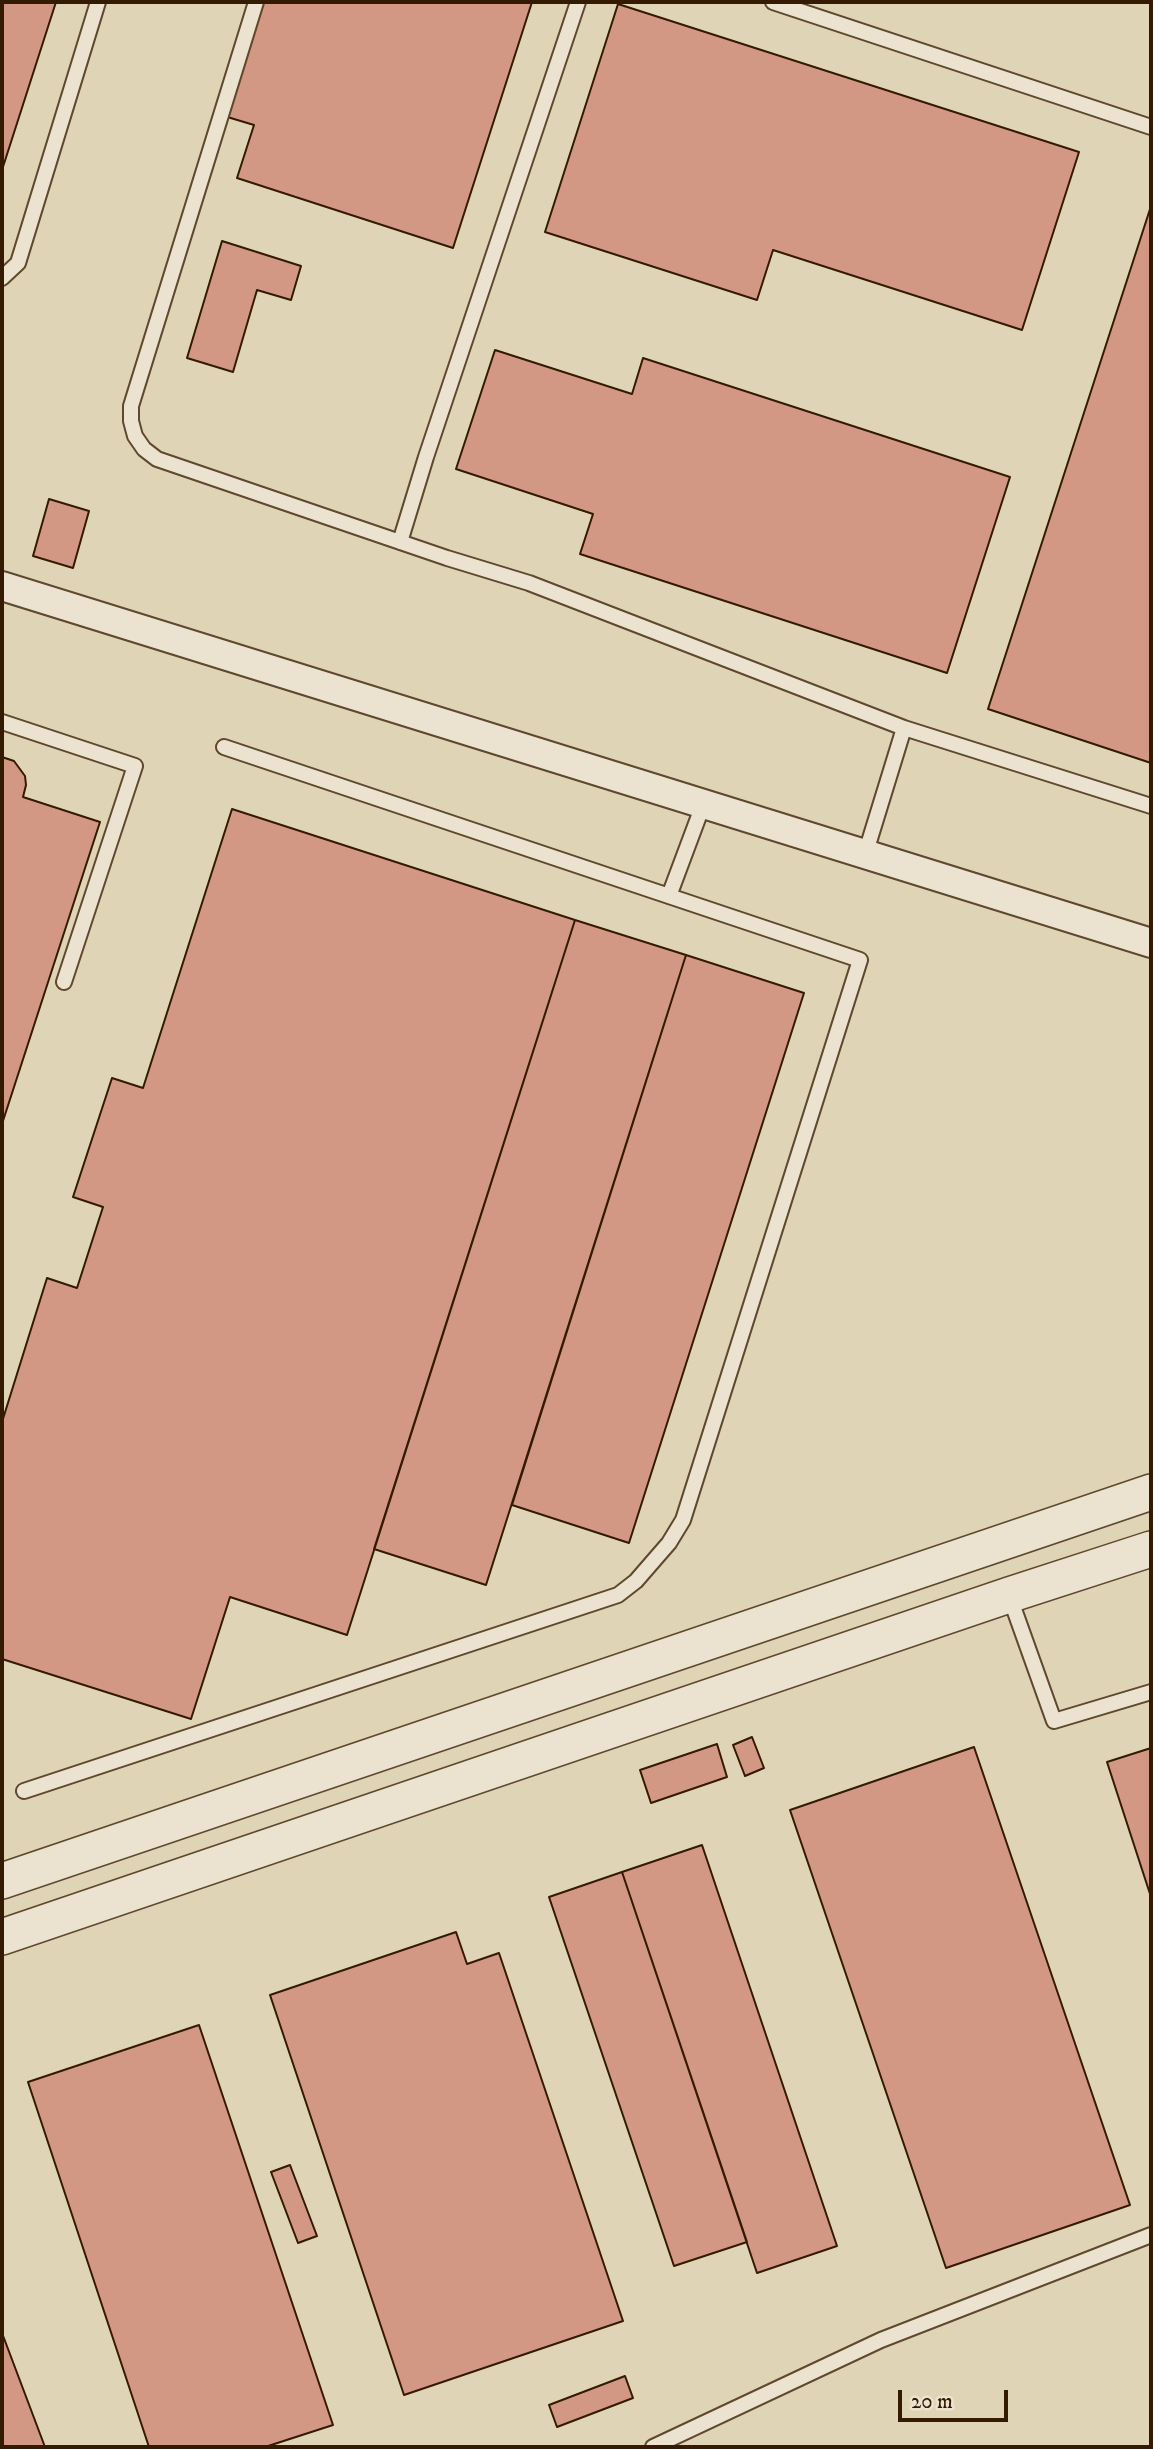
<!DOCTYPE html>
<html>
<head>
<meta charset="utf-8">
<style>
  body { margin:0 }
  #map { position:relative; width:1153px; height:2449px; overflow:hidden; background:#e0d4b7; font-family:"IM FELL DW Pica",serif }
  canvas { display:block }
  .frame { position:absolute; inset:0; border:4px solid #341a00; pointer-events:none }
  .scale { position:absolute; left:898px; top:2390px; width:110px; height:32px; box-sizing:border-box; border:4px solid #341a00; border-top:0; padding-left:9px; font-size:21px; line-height:24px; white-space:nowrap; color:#341a00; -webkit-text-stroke:5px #ebe3d0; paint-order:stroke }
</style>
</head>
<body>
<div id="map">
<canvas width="1153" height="2449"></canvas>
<div class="frame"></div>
<div class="scale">20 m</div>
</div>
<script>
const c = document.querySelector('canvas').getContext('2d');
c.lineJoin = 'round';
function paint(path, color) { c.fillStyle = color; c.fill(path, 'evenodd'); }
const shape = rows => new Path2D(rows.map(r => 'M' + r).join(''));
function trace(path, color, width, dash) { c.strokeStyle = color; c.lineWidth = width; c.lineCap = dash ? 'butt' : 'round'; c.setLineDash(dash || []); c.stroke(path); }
const building = shape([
  [2,2,56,2,2,170,2,2],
  [260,2,532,2,453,248,237,178,254,125,224,116,260,2],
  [618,4,1079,152,1022,330,773,250,757,300,545,232,618,4],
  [1151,206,1151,763,988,709,1151,206],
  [222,241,301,266,291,300,257,290,233,372,187,358,222,241],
  [495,350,632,394,643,358,1010,477,947,673,580,554,593,514,456,469,495,350],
  [49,499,89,511,73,568,33,556,49,499],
  [2,757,14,761,25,776,26,785,23,797,100,822,2,1124,2,757],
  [232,809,575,920,347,1635,230,1597,191,1719,2,1659,2,1422,47,1278,77,1288,103,1207,73,1197,112,1078,143,1088,232,809],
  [575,920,686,955,486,1585,374,1549,575,920],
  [686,955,804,993,629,1543,512,1505,686,955],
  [752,1737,764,1768,745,1776,733,1745,752,1737],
  [717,1744,727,1777,651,1803,640,1770,717,1744],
  [974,1747,1130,2205,946,2268,790,1810,974,1747],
  [1151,1748,1151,1897,1107,1762,1151,1748],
  [702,1845,837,2246,757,2273,622,1872,702,1845],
  [622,1872,747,2242,674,2266,549,1897,622,1872],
  [456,1932,467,1964,499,1953,623,2321,404,2395,270,1995,456,1932],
  [199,2025,333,2425,265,2447,149,2447,28,2082,199,2025],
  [290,2165,317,2236,298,2243,271,2172,290,2165],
  [2,2333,45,2447,2,2447,2,2333],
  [625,2376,633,2398,557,2427,549,2405,625,2376]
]);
paint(building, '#d39884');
trace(building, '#341a00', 2);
const service = shape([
  [256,2,131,406,131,421,135,436,144,449,157,459,447,558,529,583,904,728,865,855],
  [773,2,1151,127],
  [2,278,18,263,98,2],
  [400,542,426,457,578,2],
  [2,722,135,766,64,982],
  [904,728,1151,806],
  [669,896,703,805],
  [1009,1595,1054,1721,1151,1692],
  [24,1791,618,1595,636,1581,669,1543,683,1520,860,960,224,747],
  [653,2447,881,2340,1151,2235]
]);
const minor = shape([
  [2,586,1151,943]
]);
const tertiary = shape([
  [2,1881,1151,1492],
  [2,1937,1009,1595,1151,1549]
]);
trace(service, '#5f482e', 18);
trace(minor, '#5f482e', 32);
trace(tertiary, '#5f482e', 38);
trace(service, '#ebe3d0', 14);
trace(minor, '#ebe3d0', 28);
trace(tertiary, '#ebe3d0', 35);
</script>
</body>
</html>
